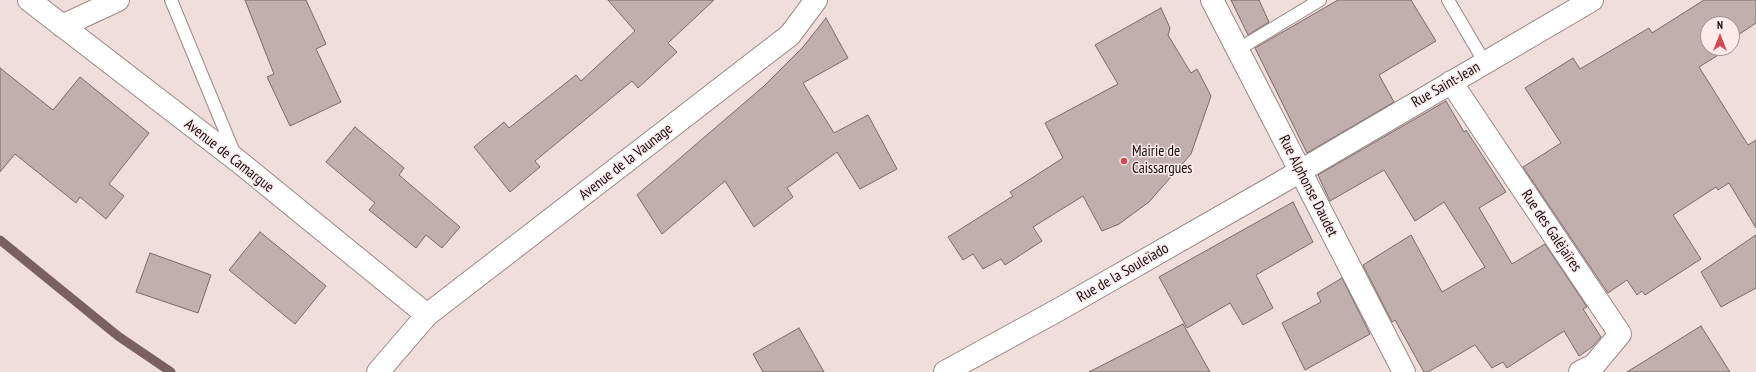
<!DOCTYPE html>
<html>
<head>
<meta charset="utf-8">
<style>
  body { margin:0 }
  #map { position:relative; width:1756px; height:372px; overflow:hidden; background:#f0dedd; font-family:"PT Sans Narrow",sans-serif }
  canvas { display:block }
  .north { position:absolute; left:1700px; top:16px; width:40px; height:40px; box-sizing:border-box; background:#fdebea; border:1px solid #9f9292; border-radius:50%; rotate:0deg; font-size:11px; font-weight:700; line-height:16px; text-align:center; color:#130d0d }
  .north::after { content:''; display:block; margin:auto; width:14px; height:18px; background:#d54552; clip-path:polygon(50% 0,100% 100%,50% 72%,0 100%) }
</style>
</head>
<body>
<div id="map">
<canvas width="1756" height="372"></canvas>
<div class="north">N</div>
</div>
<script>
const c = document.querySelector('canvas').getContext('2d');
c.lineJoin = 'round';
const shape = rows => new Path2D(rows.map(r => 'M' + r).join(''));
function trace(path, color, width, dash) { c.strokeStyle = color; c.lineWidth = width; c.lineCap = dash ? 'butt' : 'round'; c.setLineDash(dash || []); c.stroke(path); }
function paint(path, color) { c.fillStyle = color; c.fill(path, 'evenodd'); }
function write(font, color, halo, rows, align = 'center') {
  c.font = font + ' "PT Sans Narrow",sans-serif'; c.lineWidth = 3; c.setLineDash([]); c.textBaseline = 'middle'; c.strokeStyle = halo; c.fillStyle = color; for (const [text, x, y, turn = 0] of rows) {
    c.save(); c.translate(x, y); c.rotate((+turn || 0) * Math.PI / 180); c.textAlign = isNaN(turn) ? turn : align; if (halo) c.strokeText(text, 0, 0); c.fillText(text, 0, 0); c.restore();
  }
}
trace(shape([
  [0,240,118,336,171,372]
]), '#7a605f', 9);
const building = shape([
  [245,0,306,0,326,44,316,49,341,102,290,126,267,77,274,74,245,0],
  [608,0,714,0,668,43,677,52,638,88,632,81,535,161,540,167,510,192,474,147,504,122,509,128,576,75,581,81,635,31,608,0],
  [1231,0,1259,0,1269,22,1248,35,1231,0],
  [1338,0,1411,0,1436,41,1379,75,1394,102,1307,153,1255,48,1338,0],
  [1704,0,1756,0,1756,23,1732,39,1732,24,1708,24,1708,48,1718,48,1717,49,1720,54,1699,67,1748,145,1756,140,1756,228,1729,183,1718,190,1716,187,1673,215,1701,259,1645,295,1642,291,1637,295,1627,280,1608,293,1523,167,1561,143,1525,88,1573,58,1580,69,1649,28,1652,33,1704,0],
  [1161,8,1170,28,1168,35,1191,73,1197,69,1211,96,1191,154,1149,202,1119,224,1102,231,1083,196,1033,227,1042,241,1005,265,1001,259,983,269,973,254,963,260,948,237,1013,196,1010,192,1063,158,1045,123,1118,84,1095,45,1161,8],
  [826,18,848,58,803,83,834,133,868,115,897,169,860,189,837,152,787,188,793,197,754,227,725,181,662,234,637,195,764,86,803,47,826,18],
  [0,68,53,110,80,77,149,133,109,184,124,196,106,219,80,197,76,203,15,154,0,172,0,68],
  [1446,101,1464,132,1466,130,1506,192,1479,208,1512,264,1545,244,1587,307,1583,309,1601,337,1592,347,1579,356,1564,331,1507,368,1503,362,1492,368,1475,345,1428,372,1424,372,1395,320,1392,322,1363,265,1411,235,1442,292,1485,267,1444,202,1415,221,1384,170,1330,201,1318,175,1446,101],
  [355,127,404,168,399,175,460,227,442,248,426,235,416,248,369,210,375,203,326,162,355,127],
  [1293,202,1313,242,1256,275,1273,308,1243,325,1230,303,1187,328,1159,277,1293,202],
  [260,232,326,286,295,324,229,270,260,232],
  [1756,235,1756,288,1721,307,1701,272,1756,235],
  [150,253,211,275,198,313,136,292,150,253],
  [1342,278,1370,334,1305,370,1282,323,1321,302,1317,293,1342,278],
  [1183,324,1210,372,1089,372,1183,324],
  [1701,326,1730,372,1627,372,1701,326],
  [799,328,824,372,763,372,753,354,799,328]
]);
paint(building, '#c0afae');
trace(building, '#796969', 1);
const lane = shape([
  [171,0,235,155],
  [1448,0,1485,63],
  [1237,50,1320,0]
]);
const street = shape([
  [29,0,238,161,427,315],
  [1212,0,1404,372],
  [62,26,118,0],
  [1451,82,1620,334,1594,365,1580,372],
  [378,372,427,315,790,35,816,0],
  [945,372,1058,310,1280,183,1592,0]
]);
trace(lane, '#988887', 14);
trace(street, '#988887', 24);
trace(lane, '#fff', 12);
trace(street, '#fff', 22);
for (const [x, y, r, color] of [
  [1124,161,4,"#d54552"]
]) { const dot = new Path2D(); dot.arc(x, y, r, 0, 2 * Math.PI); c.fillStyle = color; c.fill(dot); trace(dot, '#fdebea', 1.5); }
write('15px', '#130d0d', '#fdebea', [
  ["Rue Saint-Jean",1446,85,-30],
  ["Avenue de Camargue",229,156,38],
  ["Avenue de la Vaunage",626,162,-38],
  ["Rue Alphonse Daudet",1308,186,63],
  ["Rue des Galèjaïres",1551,231,56],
  ["Rue de la Souleïado",1123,273,-30]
]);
write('15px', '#130d0d', '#fdebea', [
  ["Mairie de",1132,152],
  ["Caissargues",1132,169]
], 'left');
</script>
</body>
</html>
